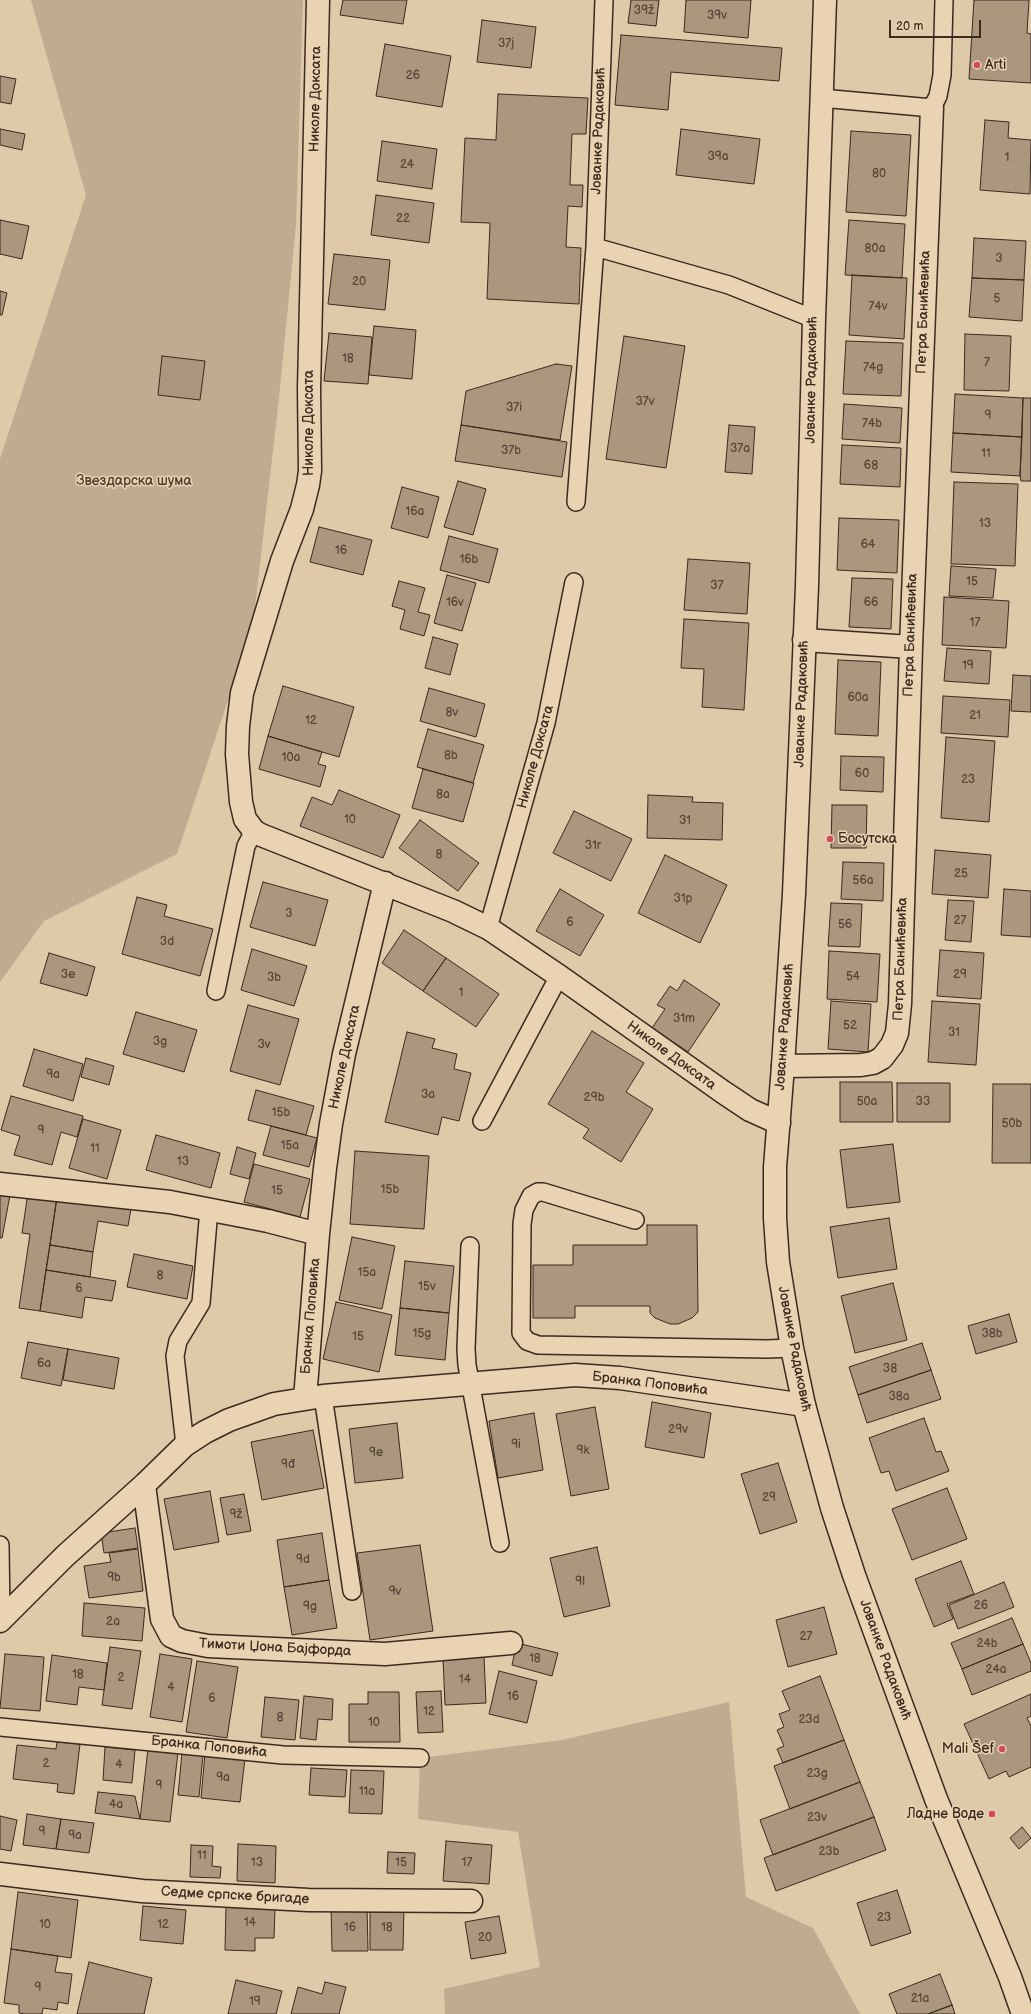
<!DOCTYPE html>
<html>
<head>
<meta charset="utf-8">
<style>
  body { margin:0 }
  #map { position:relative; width:1031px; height:2014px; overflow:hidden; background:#dec9a9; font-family:"Balsamiq Sans",sans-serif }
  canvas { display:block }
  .scale { position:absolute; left:889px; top:20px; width:92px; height:18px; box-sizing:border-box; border:2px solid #3b2a1e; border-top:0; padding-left:5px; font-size:12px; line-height:14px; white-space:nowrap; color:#3b2a1e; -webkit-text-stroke:3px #e9d3b2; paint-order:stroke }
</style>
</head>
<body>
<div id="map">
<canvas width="1031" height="2014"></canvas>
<div class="scale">20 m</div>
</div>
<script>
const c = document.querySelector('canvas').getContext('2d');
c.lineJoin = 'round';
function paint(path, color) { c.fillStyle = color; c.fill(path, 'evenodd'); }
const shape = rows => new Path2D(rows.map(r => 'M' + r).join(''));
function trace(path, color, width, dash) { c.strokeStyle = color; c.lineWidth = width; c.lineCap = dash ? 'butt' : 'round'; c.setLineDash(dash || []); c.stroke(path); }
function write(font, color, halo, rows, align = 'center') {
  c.font = font + ' "Balsamiq Sans",sans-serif'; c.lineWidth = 3; c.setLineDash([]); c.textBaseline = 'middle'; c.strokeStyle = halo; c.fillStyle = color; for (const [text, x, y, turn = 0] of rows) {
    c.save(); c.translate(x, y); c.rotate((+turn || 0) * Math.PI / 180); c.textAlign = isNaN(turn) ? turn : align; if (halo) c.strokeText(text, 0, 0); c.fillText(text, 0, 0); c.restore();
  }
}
paint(shape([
  [31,0,303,0,296,225,279,398,253,625,177,854,44,921,0,982,0,459,86,195],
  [729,1702,746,1897,813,1928,860,2014,445,2014,444,1989,540,1967,518,1832,418,1819,420,1758,562,1740]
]), '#c0ab90');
const building = shape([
  [343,0,407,0,403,24,340,15,343,0],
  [631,0,659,0,656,26,628,23,631,0],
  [686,0,751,0,748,38,684,32,686,0],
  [974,0,1029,0,1027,33,1031,34,1031,83,969,79,974,0],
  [482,20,536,27,531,68,477,62,482,20],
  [621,35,782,48,779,81,671,72,668,110,615,105,621,35],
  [385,44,451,56,442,107,376,96,385,44],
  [0,76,16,79,11,104,0,102,0,76],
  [498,94,588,98,586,134,572,134,570,185,583,185,582,207,568,206,567,226,566,247,581,248,579,304,487,299,490,223,461,222,465,138,496,140,498,94],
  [985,120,1009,122,1008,138,1031,140,1030,194,980,190,985,120],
  [0,129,25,134,22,150,0,145,0,129],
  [681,129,760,139,754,184,676,175,681,129],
  [851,131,911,135,906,216,846,212,851,131],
  [382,141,437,149,432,189,377,181,382,141],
  [376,195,434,203,429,243,371,235,376,195],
  [0,220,29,226,22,259,0,254,0,220],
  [849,220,905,224,902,278,845,275,849,220],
  [974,238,1026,241,1024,280,972,278,974,238],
  [334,254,390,260,385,310,328,304,334,254],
  [852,275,907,278,904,339,849,335,852,275],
  [972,278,1024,280,1022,321,969,317,972,278],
  [0,291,7,293,2,315,0,315,0,291],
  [374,326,416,330,412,379,369,375,374,326],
  [329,333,372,337,368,384,324,381,329,333],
  [965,334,1011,336,1009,391,964,390,965,334],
  [624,336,685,346,666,468,606,459,624,336],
  [846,341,903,343,901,396,843,394,846,341],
  [162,356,205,361,200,400,158,395,162,356],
  [556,364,572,366,560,440,461,425,466,391,556,364],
  [955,394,1023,398,1022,437,953,433,955,394],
  [1023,398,1031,398,1031,481,1021,481,1020,476,1023,398],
  [844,404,902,408,900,443,842,439,844,404],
  [461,425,567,442,562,477,455,461,461,425],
  [729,425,755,427,752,474,725,472,729,425],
  [953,433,1022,437,1020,476,951,472,953,433],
  [842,445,901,448,900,487,840,484,842,445],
  [458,481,486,489,473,535,444,527,458,481],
  [954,482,1018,484,1015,566,951,564,954,482],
  [402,487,439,497,428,538,391,528,402,487],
  [839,518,899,520,897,573,837,570,839,518],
  [319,527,372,540,363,575,310,562,319,527],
  [449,536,498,549,489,583,440,570,449,536],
  [688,559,750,563,747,614,684,610,688,559],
  [951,566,996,569,993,598,949,596,951,566],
  [447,575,476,583,462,631,434,623,447,575],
  [852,578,893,579,891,629,849,627,852,578],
  [399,581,425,588,418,612,430,615,424,636,400,629,405,610,392,606,399,581],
  [944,597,1009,601,1006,648,942,645,944,597],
  [684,619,749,623,744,710,702,707,704,669,681,668,684,619],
  [433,637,458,644,450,675,425,668,433,637],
  [947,648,991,651,989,684,944,681,947,648],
  [838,660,881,662,878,736,835,734,838,660],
  [1013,675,1031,676,1031,712,1011,711,1013,675],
  [283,686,354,707,339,757,268,736,283,686],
  [429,688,485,704,476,737,420,721,429,688],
  [943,696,1010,700,1008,737,941,733,943,696],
  [428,729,484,745,473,783,417,767,428,729],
  [268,736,322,752,318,764,326,766,320,787,259,769,268,736],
  [946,737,995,741,989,822,941,818,946,737],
  [841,756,884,757,883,792,840,790,841,756],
  [423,769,474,783,463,822,412,808,423,769],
  [339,790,400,815,383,858,300,826,312,797,332,805,339,790],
  [648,795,693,797,692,802,723,803,722,840,647,838,648,795],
  [832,805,867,805,866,848,831,848,832,805],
  [574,811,632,839,611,881,553,853,574,811],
  [420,820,479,863,458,891,399,848,420,820],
  [935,850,991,855,988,898,932,894,935,850],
  [665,855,727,885,700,943,638,913,665,855],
  [843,862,884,863,883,901,841,899,843,862],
  [263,882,328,900,315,946,250,927,263,882],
  [560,889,604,915,580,956,536,931,560,889],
  [1004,889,1031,891,1031,937,1001,935,1004,889],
  [137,897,167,905,164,916,213,929,200,976,122,954,137,897],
  [948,900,974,901,971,942,945,940,948,900],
  [831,903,862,904,860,947,828,946,831,903],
  [404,930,446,958,423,991,382,963,404,930],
  [252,949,307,966,294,1006,241,990,252,949],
  [940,950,984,953,981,999,937,996,940,950],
  [829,951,880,954,877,1002,827,999,829,951],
  [49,953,95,967,87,996,40,983,49,953],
  [446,958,499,994,476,1027,423,991,446,958],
  [684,980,720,1004,688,1052,652,1028,665,1009,657,1005,670,986,677,991,684,980],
  [831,1001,871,1004,868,1052,828,1049,831,1001],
  [932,1001,980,1004,976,1065,928,1062,932,1001],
  [248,1005,299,1019,280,1085,230,1071,248,1005],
  [136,1012,197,1030,184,1072,123,1054,136,1012],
  [592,1031,644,1063,626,1092,653,1109,621,1162,583,1138,589,1129,548,1104,592,1031],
  [407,1032,435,1039,432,1048,457,1054,454,1069,471,1073,459,1121,442,1117,438,1135,385,1122,407,1032],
  [34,1049,83,1064,73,1101,23,1086,34,1049],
  [86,1058,114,1066,109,1085,81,1077,86,1058],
  [840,1082,892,1082,893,1122,840,1122,840,1082],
  [897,1083,950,1083,950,1122,897,1122,897,1083],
  [993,1084,1031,1084,1031,1163,992,1163,993,1084],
  [256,1090,314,1106,306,1135,248,1120,256,1090],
  [11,1096,83,1116,77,1137,61,1132,52,1165,14,1155,20,1136,1,1130,11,1096],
  [83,1119,121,1130,107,1179,69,1168,83,1119],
  [271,1126,317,1138,309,1167,263,1155,271,1126],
  [156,1135,220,1153,211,1188,146,1170,156,1135],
  [893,1144,900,1202,847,1208,840,1150,893,1144],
  [237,1147,256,1153,249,1179,230,1174,237,1147],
  [355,1151,429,1156,424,1229,350,1224,355,1151],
  [254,1164,310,1179,300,1217,244,1202,254,1164],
  [0,1193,10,1195,2,1238,0,1238,0,1193],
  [28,1193,57,1197,40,1311,19,1308,30,1234,22,1233,28,1193],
  [57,1197,131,1209,128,1226,98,1221,93,1252,50,1245,57,1197],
  [889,1218,897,1269,838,1278,830,1227,889,1218],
  [647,1225,697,1225,698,1312,692,1318,678,1324,670,1324,655,1318,650,1313,650,1306,575,1306,575,1318,533,1318,533,1265,573,1265,573,1245,647,1245,647,1225],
  [352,1237,395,1246,382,1309,339,1300,352,1237],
  [50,1245,93,1252,90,1277,46,1270,50,1245],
  [134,1254,193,1266,187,1299,127,1287,134,1254],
  [405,1261,454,1266,449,1313,400,1308,405,1261],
  [46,1270,116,1281,112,1301,85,1297,82,1318,40,1311,46,1270],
  [893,1283,907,1340,855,1353,841,1296,893,1283],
  [336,1302,392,1315,379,1372,323,1359,336,1302],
  [400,1308,449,1313,445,1360,395,1355,400,1308],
  [1009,1314,1017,1342,976,1354,968,1326,1009,1314],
  [28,1342,68,1349,61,1386,21,1378,28,1342],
  [922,1343,931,1370,858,1395,849,1367,922,1343],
  [68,1349,119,1358,114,1389,63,1380,68,1349],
  [931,1370,941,1399,867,1423,858,1395,931,1370],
  [652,1402,711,1413,704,1458,645,1447,652,1402],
  [595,1407,609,1489,571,1496,556,1414,595,1407],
  [534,1413,543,1470,498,1478,489,1421,534,1413],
  [924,1418,936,1452,941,1451,949,1471,896,1491,889,1471,881,1473,869,1438,924,1418],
  [397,1423,403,1478,355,1483,349,1429,397,1423],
  [313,1430,324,1488,262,1500,251,1442,313,1430],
  [778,1463,797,1522,760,1534,741,1474,778,1463],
  [947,1488,967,1539,912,1560,892,1509,947,1488],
  [210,1491,219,1542,174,1550,164,1499,210,1491],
  [244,1494,251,1531,227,1535,220,1498,244,1494],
  [135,1528,138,1548,104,1553,101,1533,135,1528],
  [322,1533,329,1580,284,1587,277,1540,322,1533],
  [420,1545,433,1631,370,1640,357,1553,420,1545],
  [597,1547,610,1606,564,1617,550,1558,597,1547],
  [138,1549,143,1591,89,1598,84,1566,111,1562,109,1553,138,1549],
  [961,1561,974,1594,947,1604,953,1619,934,1627,915,1579,961,1561],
  [329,1580,337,1628,292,1635,284,1587,329,1580],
  [1004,1582,1014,1607,958,1629,949,1605,1004,1582],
  [84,1603,145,1608,142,1641,82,1636,84,1603],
  [824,1607,837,1654,788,1667,776,1620,824,1607],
  [1012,1618,1023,1644,962,1669,951,1643,1012,1618],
  [517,1643,558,1653,552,1676,512,1665,517,1643],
  [1023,1644,1031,1663,1031,1671,972,1695,962,1669,1023,1644],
  [110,1647,141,1651,132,1709,102,1705,110,1647],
  [5,1654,44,1657,40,1711,0,1708,5,1654],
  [160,1654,192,1659,182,1722,150,1717,160,1654],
  [52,1655,107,1663,104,1690,79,1687,77,1705,46,1701,52,1655],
  [484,1656,486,1703,445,1705,443,1658,484,1656],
  [197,1661,238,1667,227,1738,186,1732,197,1661],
  [499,1671,537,1681,527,1723,489,1714,499,1671],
  [820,1676,844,1740,783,1763,777,1749,784,1746,777,1730,784,1727,779,1714,790,1710,782,1691,820,1676],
  [441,1691,443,1732,418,1733,416,1692,441,1691],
  [368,1692,399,1692,400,1742,349,1742,349,1704,368,1704,368,1692],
  [1031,1694,1031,1716,1027,1718,1031,1726,1031,1767,1009,1777,1006,1771,989,1779,964,1724,1031,1694],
  [304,1696,333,1699,332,1720,318,1719,316,1740,300,1738,304,1696],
  [265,1697,299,1700,295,1740,261,1737,265,1697],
  [844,1740,860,1782,790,1809,774,1766,844,1740],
  [57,1742,80,1744,74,1794,57,1792,58,1784,13,1779,17,1745,56,1749,57,1742],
  [105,1747,135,1750,132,1783,103,1780,105,1747],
  [148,1749,178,1752,170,1822,140,1819,148,1749],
  [182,1753,203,1755,199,1797,178,1795,182,1753],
  [205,1754,245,1758,240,1802,201,1798,205,1754],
  [311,1768,347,1770,345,1797,309,1795,311,1768],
  [351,1770,384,1771,382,1814,349,1813,351,1770],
  [860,1782,874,1817,773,1855,760,1820,860,1782],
  [98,1792,135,1796,140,1819,95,1813,98,1792],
  [27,1814,61,1819,56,1849,23,1845,27,1814],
  [0,1816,17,1820,11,1851,0,1849,0,1816],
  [874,1817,886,1850,776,1891,764,1858,874,1817],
  [61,1819,94,1823,89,1853,56,1849,61,1819],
  [1022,1827,1031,1838,1019,1849,1010,1838,1022,1827],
  [446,1841,492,1845,489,1884,443,1881,446,1841],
  [238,1844,276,1846,275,1883,237,1881,238,1844],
  [191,1845,213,1846,212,1866,221,1867,220,1878,190,1877,191,1845],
  [388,1852,415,1853,414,1874,387,1873,388,1852],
  [897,1890,911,1933,871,1946,857,1903,897,1890],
  [18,1892,78,1900,71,1958,11,1949,18,1892],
  [370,1905,404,1905,403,1950,370,1950,370,1905],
  [143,1906,186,1910,183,1944,140,1940,143,1906],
  [226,1906,275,1908,274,1938,255,1938,255,1951,225,1950,226,1906],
  [331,1906,367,1906,368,1951,332,1951,331,1906],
  [499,1916,506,1953,471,1959,465,1922,499,1916],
  [11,1949,58,1956,55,1972,72,1974,68,2004,58,2002,57,2010,43,2008,42,2014,25,2014,19,2013,19,2005,4,2003,11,1949],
  [89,1962,152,1978,144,2014,77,2014,89,1962],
  [940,1974,952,2005,928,2014,897,2014,889,1994,940,1974],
  [236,1980,282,1991,276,2014,228,2014,236,1980],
  [325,1982,346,1987,339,2014,291,2014,298,1987,322,1994,325,1982],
  [952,2005,955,2014,928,2014,952,2005]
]);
paint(building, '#ab977e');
trace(building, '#3b2a1e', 1);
const lane = shape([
  [821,98,932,108,938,96,942,75,944,0],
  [595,247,729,285,814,319],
  [576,502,595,247,604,0],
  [488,928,546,723,574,582],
  [216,991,246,846,254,831],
  [482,1121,559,976],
  [635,1220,543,1192,538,1192,531,1196,524,1210,522,1224,521,1333,527,1341,538,1345,767,1349,792,1348],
  [470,1246,466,1349,467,1365,500,1543],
  [323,1396,352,1591],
  [185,1445,175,1356,178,1341,201,1303,209,1209],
  [0,1545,1,1619],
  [0,1727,283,1755,420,1758]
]);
const street = shape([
  [318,0,309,389,310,471,308,485,302,509,282,561,242,693,238,726,237,754,241,802,245,819,254,831,261,835,453,911,488,928,559,976,723,1092,750,1110,779,1123],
  [804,640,911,647],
  [783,1066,861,1065,873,1063,882,1058,892,1045,897,1033,900,1004,911,647,932,108],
  [0,1184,170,1202,268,1221,318,1234],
  [305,1399,318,1234,325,1168,331,1124,344,1054,385,883],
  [144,1485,162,1619,171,1636,182,1641,208,1646,385,1654,511,1643],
  [0,1621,65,1556,144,1485,185,1445,205,1432,229,1420,274,1404,323,1396,575,1375,620,1378,804,1405],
  [0,1874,142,1891,308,1900,471,1901]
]);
const secondary = shape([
  [825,0,814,319,807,586,794,894,783,1066,775,1167,775,1218,778,1262,792,1348,804,1405,832,1508,854,1575,936,1799,1010,1977,1023,2014]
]);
trace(lane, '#3b2a1e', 20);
trace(street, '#3b2a1e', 25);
trace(secondary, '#3b2a1e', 25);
trace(lane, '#e9d3b2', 17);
trace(street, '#e9d3b2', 22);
trace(secondary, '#e9d3b2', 22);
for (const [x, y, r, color] of [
  [977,65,4,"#d1495b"],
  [830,839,4,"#d1495b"],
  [1002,1749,4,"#d1495b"],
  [992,1814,4,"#d1495b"]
]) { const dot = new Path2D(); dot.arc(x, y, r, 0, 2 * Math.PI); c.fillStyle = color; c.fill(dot); trace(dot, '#e9d3b2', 1.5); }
write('12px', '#574536', null, [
  ["39ž",644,11],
  ["39v",717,16],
  ["37j",506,44],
  ["26",413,76],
  ["39a",718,157],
  ["1",1007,158],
  ["24",407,165],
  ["80",879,174],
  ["22",403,219],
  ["80a",875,249],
  ["3",999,259],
  ["20",359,282],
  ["5",997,299],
  ["74v",878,307],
  ["18",348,359],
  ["7",987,363],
  ["74g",873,368],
  ["37v",645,402],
  ["37i",514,408],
  ["9",988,416],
  ["74b",872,424],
  ["37a",740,449],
  ["37b",511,451],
  ["11",986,454],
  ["68",871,466],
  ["16a",415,512],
  ["13",985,524],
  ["64",868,545],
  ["16",341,551],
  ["16b",469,560],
  ["15",972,582],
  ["37",717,586],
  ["16v",455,603],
  ["66",871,603],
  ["17",975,623],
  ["19",968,666],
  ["60a",858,698],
  ["8v",452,713],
  ["21",975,716],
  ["12",311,721],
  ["8b",451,756],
  ["10a",291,758],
  ["60",862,774],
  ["23",968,780],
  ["8a",443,795],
  ["10",350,820],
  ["31",685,821],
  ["31r",593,846],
  ["8",439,855],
  ["25",961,874],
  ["56a",863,881],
  ["31p",683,899],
  ["3",289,914],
  ["27",960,921],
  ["6",570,923],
  ["56",845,925],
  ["3d",167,942],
  ["3e",68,975],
  ["29",960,975],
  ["54",853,977],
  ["3b",274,978],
  ["1",461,993],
  ["31m",684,1019],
  ["52",850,1026],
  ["31",954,1033],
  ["3g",160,1042],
  ["3v",264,1045],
  ["9a",53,1075],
  ["3a",428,1095],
  ["29b",594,1098],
  ["50a",867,1102],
  ["33",923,1102],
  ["15b",281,1113],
  ["50b",1012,1124],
  ["9",41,1131],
  ["15a",290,1146],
  ["11",95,1149],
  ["13",183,1162],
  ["15b",390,1190],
  ["15",277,1191],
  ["15a",367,1273],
  ["8",160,1276],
  ["15v",427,1287],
  ["6",79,1289],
  ["15g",422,1334],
  ["38b",992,1334],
  ["15",358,1337],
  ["6a",44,1364],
  ["38",890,1369],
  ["38a",899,1397],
  ["29v",678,1430],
  ["9i",516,1445],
  ["9k",583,1451],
  ["9e",376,1453],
  ["9đ",288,1465],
  ["29",769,1498],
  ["9ž",236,1515],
  ["9d",303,1560],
  ["9b",114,1578],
  ["9l",580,1582],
  ["9v",395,1592],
  ["26",981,1606],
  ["9g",310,1607],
  ["2a",113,1622],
  ["27",806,1637],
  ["24b",987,1644],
  ["18",535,1659],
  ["24a",996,1670],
  ["18",78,1675],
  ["2",121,1678],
  ["14",465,1680],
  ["4",171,1688],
  ["16",513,1697],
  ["6",212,1699],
  ["12",429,1712],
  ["8",280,1718],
  ["23d",809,1720],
  ["10",374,1723],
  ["2",46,1764],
  ["4",119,1765],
  ["23g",817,1774],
  ["9a",223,1778],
  ["9",159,1786],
  ["11a",367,1792],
  ["4a",116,1805],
  ["23v",817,1818],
  ["9",42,1832],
  ["9a",75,1836],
  ["23b",829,1852],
  ["11",202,1856],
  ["13",257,1863],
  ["15",401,1863],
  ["17",467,1863],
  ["23",884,1918],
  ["14",250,1923],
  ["10",45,1925],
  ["12",163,1925],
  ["16",350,1928],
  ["18",387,1928],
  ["20",485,1938],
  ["9",38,1988],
  ["21a",920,1999],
  ["19",255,2002]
]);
write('14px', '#3b2a1e', '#e9d3b2', [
  ["Arti",985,65],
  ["Босутска",838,839],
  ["Mali Šef",994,1749,"right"],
  ["Ладне Воде",984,1814,"right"]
], 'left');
write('14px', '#3b2a1e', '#e9d3b2', [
  ["Николе Доксата",316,99,-89],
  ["Јованке Радаковић",599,131,-88],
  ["Петра Банићевића",924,312,-88],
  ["Јованке Радаковић",812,380,-89],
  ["Николе Доксата",309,423,-90],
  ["Петра Банићевића",911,635,-88],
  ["Јованке Радаковић",802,704,-88],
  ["Николе Доксата",536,757,-75],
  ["Петра Банићевића",901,959,-88],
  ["Јованке Радаковић",785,1027,-86],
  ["Николе Доксата",671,1056,36],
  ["Николе Доксата",345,1057,-78],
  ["Бранка Поповића",311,1316,-85],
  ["Јованке Радаковић",794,1349,79],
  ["Бранка Поповића",650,1384,7],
  ["Тимоти Џона Бајфорда",275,1648,3],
  ["Јованке Радаковић",885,1660,70],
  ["Бранка Поповића",209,1747,6],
  ["Седме српске бригаде",235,1896,3]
]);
write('14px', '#4f3d2f', '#e9d3b2', [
  ["Звездарска шума",134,481]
]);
</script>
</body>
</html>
